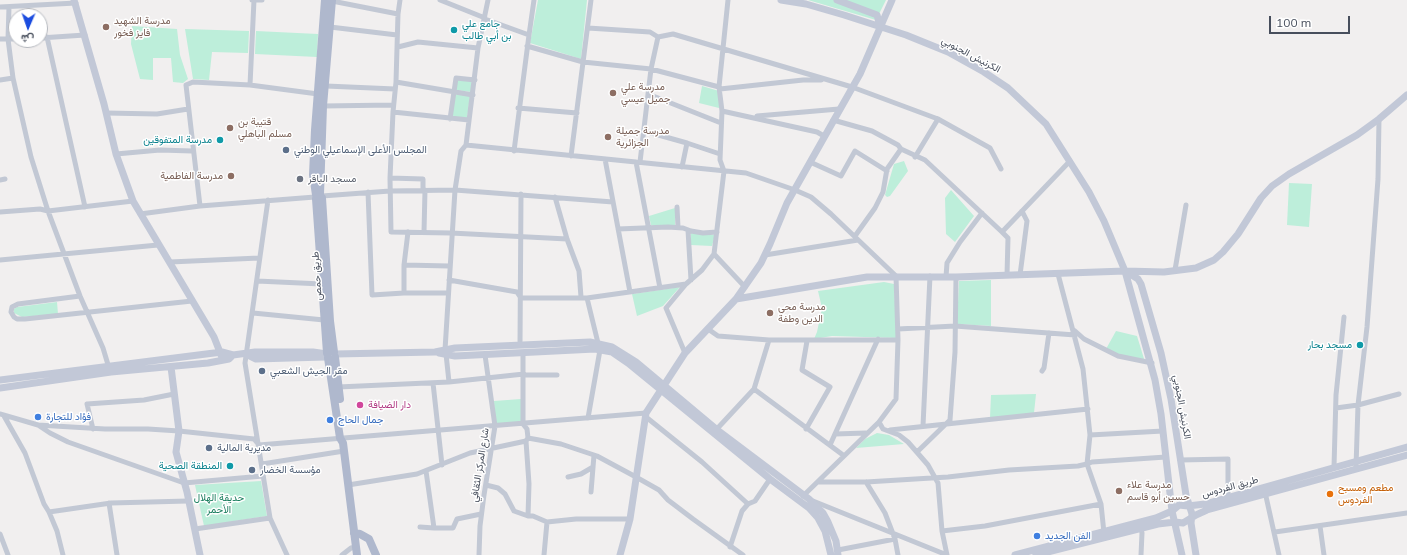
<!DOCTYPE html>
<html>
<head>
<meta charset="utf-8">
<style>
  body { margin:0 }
  #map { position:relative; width:1407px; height:555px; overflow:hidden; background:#f1efef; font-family:Mulish,Vazirmatn,sans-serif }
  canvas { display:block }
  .north { position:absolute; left:8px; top:8px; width:40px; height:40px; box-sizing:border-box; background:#fff; border:1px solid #b5b8be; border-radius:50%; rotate:182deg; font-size:11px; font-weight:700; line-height:16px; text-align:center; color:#474e5c }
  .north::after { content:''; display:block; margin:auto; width:14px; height:18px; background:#1b4cdf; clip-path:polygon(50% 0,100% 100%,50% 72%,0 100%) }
  .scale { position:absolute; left:1269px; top:16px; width:81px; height:18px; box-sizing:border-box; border:2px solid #474e5c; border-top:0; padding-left:5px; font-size:12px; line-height:14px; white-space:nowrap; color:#474e5c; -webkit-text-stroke:3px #fff; paint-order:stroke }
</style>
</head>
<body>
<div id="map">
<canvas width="1407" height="555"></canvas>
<div class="north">ش</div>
<div class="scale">100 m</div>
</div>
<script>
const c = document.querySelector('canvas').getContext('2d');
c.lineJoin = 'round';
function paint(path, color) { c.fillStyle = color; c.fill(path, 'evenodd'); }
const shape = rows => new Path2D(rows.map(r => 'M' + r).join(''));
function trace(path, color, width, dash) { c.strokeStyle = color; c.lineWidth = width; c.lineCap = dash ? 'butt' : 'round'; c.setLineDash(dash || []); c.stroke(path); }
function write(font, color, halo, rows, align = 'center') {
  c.font = font + ' Mulish,Vazirmatn,sans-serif'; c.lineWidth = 3; c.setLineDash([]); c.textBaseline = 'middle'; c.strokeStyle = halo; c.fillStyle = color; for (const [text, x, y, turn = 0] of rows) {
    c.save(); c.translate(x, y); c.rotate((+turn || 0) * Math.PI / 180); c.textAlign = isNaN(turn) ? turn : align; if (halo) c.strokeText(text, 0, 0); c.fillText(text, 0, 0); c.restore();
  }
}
paint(shape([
  [538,0,587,0,581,59,530,43],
  [808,0,886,0,876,20],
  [132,26,177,29,180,55,188,79,183,83,173,82,171,58,153,58,153,80,140,79,131,44],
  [185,29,249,31,248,53,212,52,209,80,193,79],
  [256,31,318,34,317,57,255,54],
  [457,79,472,80,471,92,456,90],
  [702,86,719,91,719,108,699,103],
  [455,94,470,96,467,119,452,117],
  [904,161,908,171,890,196,887,197,885,195,894,164],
  [1289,183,1312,184,1309,227,1287,225],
  [951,190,974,216,955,242,946,234,945,198],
  [675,208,675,225,651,225,649,216],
  [691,233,715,235,712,246,691,245],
  [991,280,991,326,957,324,959,281],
  [884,282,894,284,897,338,832,336,814,339,817,332,822,308,818,291],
  [680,287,663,306,637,316,632,294],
  [57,302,58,314,22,317,14,313,14,309,17,307],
  [1116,331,1137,336,1145,362,1125,358,1106,349],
  [1036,394,1034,413,990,418,991,395],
  [521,399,522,423,495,424,494,401],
  [877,433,889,435,904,444,856,448,865,439],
  [261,481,267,516,204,526,195,485]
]), '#bdeeda');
trace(shape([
  [252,0,262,0],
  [400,0,398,14,396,82,393,112,390,178,391,232,451,233,567,239],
  [440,0,485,18],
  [332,1,398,14],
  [0,7,76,3],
  [9,7,8,39,13,78,31,157,48,211,80,296,103,348,109,368],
  [485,19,529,35,534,0],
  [330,27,397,35],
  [588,28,650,32,658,37],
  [47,37,85,207],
  [40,38,85,35],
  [0,39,16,39],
  [527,46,583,62,651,69,719,87],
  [398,47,418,42,478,48],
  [0,80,13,78],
  [396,82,473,95],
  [250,85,254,0],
  [326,86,395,89],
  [720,89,803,80,821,80],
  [648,94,721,123],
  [323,106,393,105],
  [518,108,577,113],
  [722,111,817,132,824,136],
  [393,112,469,120],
  [106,113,157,114,188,109],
  [757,116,839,109],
  [450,119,456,78,475,80],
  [833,120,872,131,898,145,901,149],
  [644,131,687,143],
  [466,145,746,173,795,190,811,197,831,214,896,276,898,340,896,399,879,422,803,496],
  [514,151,529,35],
  [116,154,160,150,192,151],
  [571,156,591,0],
  [915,157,938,119],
  [605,159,630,292],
  [636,162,660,288],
  [640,162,651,69,658,37,673,34,852,87,938,119,990,148,1001,169],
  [810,162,841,176,855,151,887,171],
  [682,167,687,143,720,154],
  [390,178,423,179,423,190],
  [0,180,5,179],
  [368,192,372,295,404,293,447,293],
  [322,196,390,191,455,190,613,202],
  [555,197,567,239,579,271,581,297],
  [268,200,245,363,270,518,287,555],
  [200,206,186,85,193,82,250,85,318,94],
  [677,207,678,227],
  [0,212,40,209,48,211,133,201],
  [140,214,200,206,315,197],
  [618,229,668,227,683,228,691,231,703,233,717,232],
  [688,230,691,280],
  [408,232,404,265,449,266],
  [424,232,425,190],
  [1002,232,1008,238,1007,275],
  [855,236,875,208,883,192,887,169,901,149,925,160,1002,232,1070,161],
  [714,254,745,287],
  [765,255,858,240],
  [0,260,158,245],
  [170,262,259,258],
  [404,265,404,293],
  [1175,270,1186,205],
  [1020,275,1027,221,1022,211],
  [946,277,947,263,960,242,982,213],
  [449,280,517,292,521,298,587,298,686,284],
  [257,281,322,284],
  [80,296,18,304,12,307,11,312,14,317,17,319,25,319,192,301],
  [587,298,598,343],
  [253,313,324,320],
  [708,329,718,336,769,340,898,340],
  [898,329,955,326,1075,335],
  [1075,331,1084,339,1118,356,1152,363],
  [520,345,521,194],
  [445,350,455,190,461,151,466,145,478,48,488,0],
  [523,353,523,424,527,429,528,438,561,444,597,456,636,477,659,490,668,500,693,519,743,555],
  [685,353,666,308,686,284,702,270,714,254,724,171,720,160,722,111,719,87,728,0],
  [446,354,449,382],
  [1042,371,1044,368,1049,333],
  [524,375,557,375],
  [433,383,442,465],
  [338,387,449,382,524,374],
  [754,389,843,455],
  [1336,408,1358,405,1399,394],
  [0,414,38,425,50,433,68,442,184,483,263,476],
  [4,416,25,453,44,504,49,512,57,531,63,555],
  [646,417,702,462,748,504],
  [588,418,600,350],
  [879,422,883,429,899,435,908,442,928,465,938,483,942,531,947,555],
  [38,425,105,429,148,429,179,431,254,439,259,445,646,413],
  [923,426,930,276],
  [93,429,87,404,144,400,174,394],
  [806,429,830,387,802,370,807,341],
  [890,430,1088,409],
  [715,431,754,389,769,340],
  [835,434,866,433],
  [1090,435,1163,431],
  [526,441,529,484,528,516,533,516,547,522,544,555],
  [830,445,878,339],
  [917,452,950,420,955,352,956,277],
  [1180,460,1228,459,1228,498],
  [262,464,344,451],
  [1334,467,1336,395,1344,317],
  [1356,467,1358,405,1367,327,1378,179,1379,119],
  [426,471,434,528,453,528,457,519,481,514],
  [568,477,581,474,593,467],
  [818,482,866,482,948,477,1009,470,1078,466,1087,464,1090,435,1083,369,1058,274],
  [866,482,885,513,895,539,898,555],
  [348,485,417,474,470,453,526,441,528,438],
  [486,485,498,488,505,494,514,511,528,516],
  [591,492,594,455],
  [1265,492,1279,555],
  [813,501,947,555],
  [109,503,117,555],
  [49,512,111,503,188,501],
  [547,522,576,519,630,519],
  [1320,526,1324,555],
  [420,527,434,528],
  [195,529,270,518],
  [1141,529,1142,533,1141,555],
  [942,531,985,526,1101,504],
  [1275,532,1407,513],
  [1104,533,1101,504,1087,464,1092,462,1166,457],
  [0,534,8,555],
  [730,547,742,511,748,504,755,501,770,479],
  [838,550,895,539],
  [342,555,351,548,356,547],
  [479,555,480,526,484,495,495,426,485,355]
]), '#c2c8d4', 5);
trace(shape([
  [74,0,104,104,116,154,133,201,214,337,223,360],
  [781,0,806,4,844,15,906,35,948,52,984,72,1008,88,1046,124,1089,192,1104,221,1125,271,1155,380,1161,414,1172,511,1182,555],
  [837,0,877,15,880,26],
  [1127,272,1138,279,1141,284,1161,353,1171,399,1186,495,1192,514,1191,523,1196,555],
  [736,299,761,263,770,244,787,203,860,74,892,0],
  [439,353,455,356,595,349,612,352,628,363,770,479,809,508,818,518,825,531,831,555],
  [246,354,256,359,325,357],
  [335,354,435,352,455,348,590,342,612,347,636,362,716,429,809,499,823,513,828,522,836,541,838,555],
  [171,367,179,431,176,452,187,492,200,555],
  [0,380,222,352,233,355,255,352,313,352,327,354],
  [0,388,111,372,208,363,229,359,233,355],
  [620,555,630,519,646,413,685,353,736,299,867,277,956,277,1125,271,1164,272,1196,268,1214,260,1223,252,1238,234,1261,198,1272,186,1289,174,1357,135,1379,119,1407,95],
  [1015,555,1156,518,1172,511,1179,505,1188,506,1205,504,1407,447],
  [1036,555,1158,524,1175,522,1183,523,1196,515,1207,510,1407,455]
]), '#c2c8d7', 7);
trace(shape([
  [320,194,323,106,332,0],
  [316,195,313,175,315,130,325,0],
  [322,198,330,321,334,352],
  [316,199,327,353],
  [335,357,340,399],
  [328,358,340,438,343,443,357,555],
  [354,533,360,534,369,539,376,555]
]), '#afb8cd', 8);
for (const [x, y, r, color] of [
  [106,27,4,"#8d6e63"],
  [454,30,4,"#0f9aa8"],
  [613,93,4,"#8d6e63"],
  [230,128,4,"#8d6e63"],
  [608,137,4,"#8d6e63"],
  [220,140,4,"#0f9aa8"],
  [286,150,4,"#5c6f8a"],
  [231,176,4,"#8d6e63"],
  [300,179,4,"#6b7280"],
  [770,313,4,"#8d6e63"],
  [1360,345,4,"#0f9aa8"],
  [262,371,4,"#5c6f8a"],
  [360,405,4,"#d1479c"],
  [38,417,4,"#3f7fe0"],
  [330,420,4,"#3f7fe0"],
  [209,448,4,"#5c6f8a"],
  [230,466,4,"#0f9aa8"],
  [252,470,4,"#5c6f8a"],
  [1119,491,4,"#8d6e63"],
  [1330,494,4,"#e8710a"],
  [1037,536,4,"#3f7fe0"]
]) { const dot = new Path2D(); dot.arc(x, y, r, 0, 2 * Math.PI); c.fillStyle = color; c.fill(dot); trace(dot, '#fff', 1.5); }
write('10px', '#785e54', '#fff', [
  ["مدرسة الشهيد",114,21],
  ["فايز فخور",114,33],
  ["مدرسة علي",621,87],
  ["جميل عيسي",621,99],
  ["قتيبة بن",238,122],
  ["مسلم الباهلي",238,134],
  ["مدرسة جميلة",616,131],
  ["الجزائرية",616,143],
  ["مدرسة الفاطمية",223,176,"right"],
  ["مدرسة محي",778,307],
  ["الدين وطفة",778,319],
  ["مدرسة علاء",1127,485],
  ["حسين أبو قاسم",1127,497]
], 'left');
write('10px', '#0d838f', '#fff', [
  ["جامع علي",462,24,"left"],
  ["بن أبي طالب",462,36,"left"],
  ["مدرسة المتفوقين",212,140],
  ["مسجد بحار",1352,345],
  ["المنطقة الصحية",222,466]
], 'right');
write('10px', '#474e5c', '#fff', [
  ["الكرنيش الجنوبي",971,55,28],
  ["طريق حمص",317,276,-94],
  ["الكرنيش الجنوبي",1182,407,80],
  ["شارع المركز الثقافي",480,465,-81],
  ["طريق الفردوس",1230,487,-15]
]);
write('10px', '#4e5e75', '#fff', [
  ["المجلس الأعلى الإسماعيلي الوطني",294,150],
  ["مقر الجيش الشعبي",270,371],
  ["مديرية المالية",217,448],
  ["مؤسسة الخضار",260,470]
], 'left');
write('10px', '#5b616d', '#fff', [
  ["مسجد الباقر",308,179]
], 'left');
write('10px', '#b23c85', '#fff', [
  ["دار الضيافة",368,405]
], 'left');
write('10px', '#366cbe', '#fff', [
  ["فؤاد للتجارة",46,417],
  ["جمال الحاج",338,420],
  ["الفن الجديد",1045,536]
], 'left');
write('10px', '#c56008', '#fff', [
  ["مطعم ومسبح",1338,488],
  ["الفردوس",1338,500]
], 'left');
write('10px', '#187d5d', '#fff', [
  ["حديقة الهلال",219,498],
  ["الأحمر",219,510]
]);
</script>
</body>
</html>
